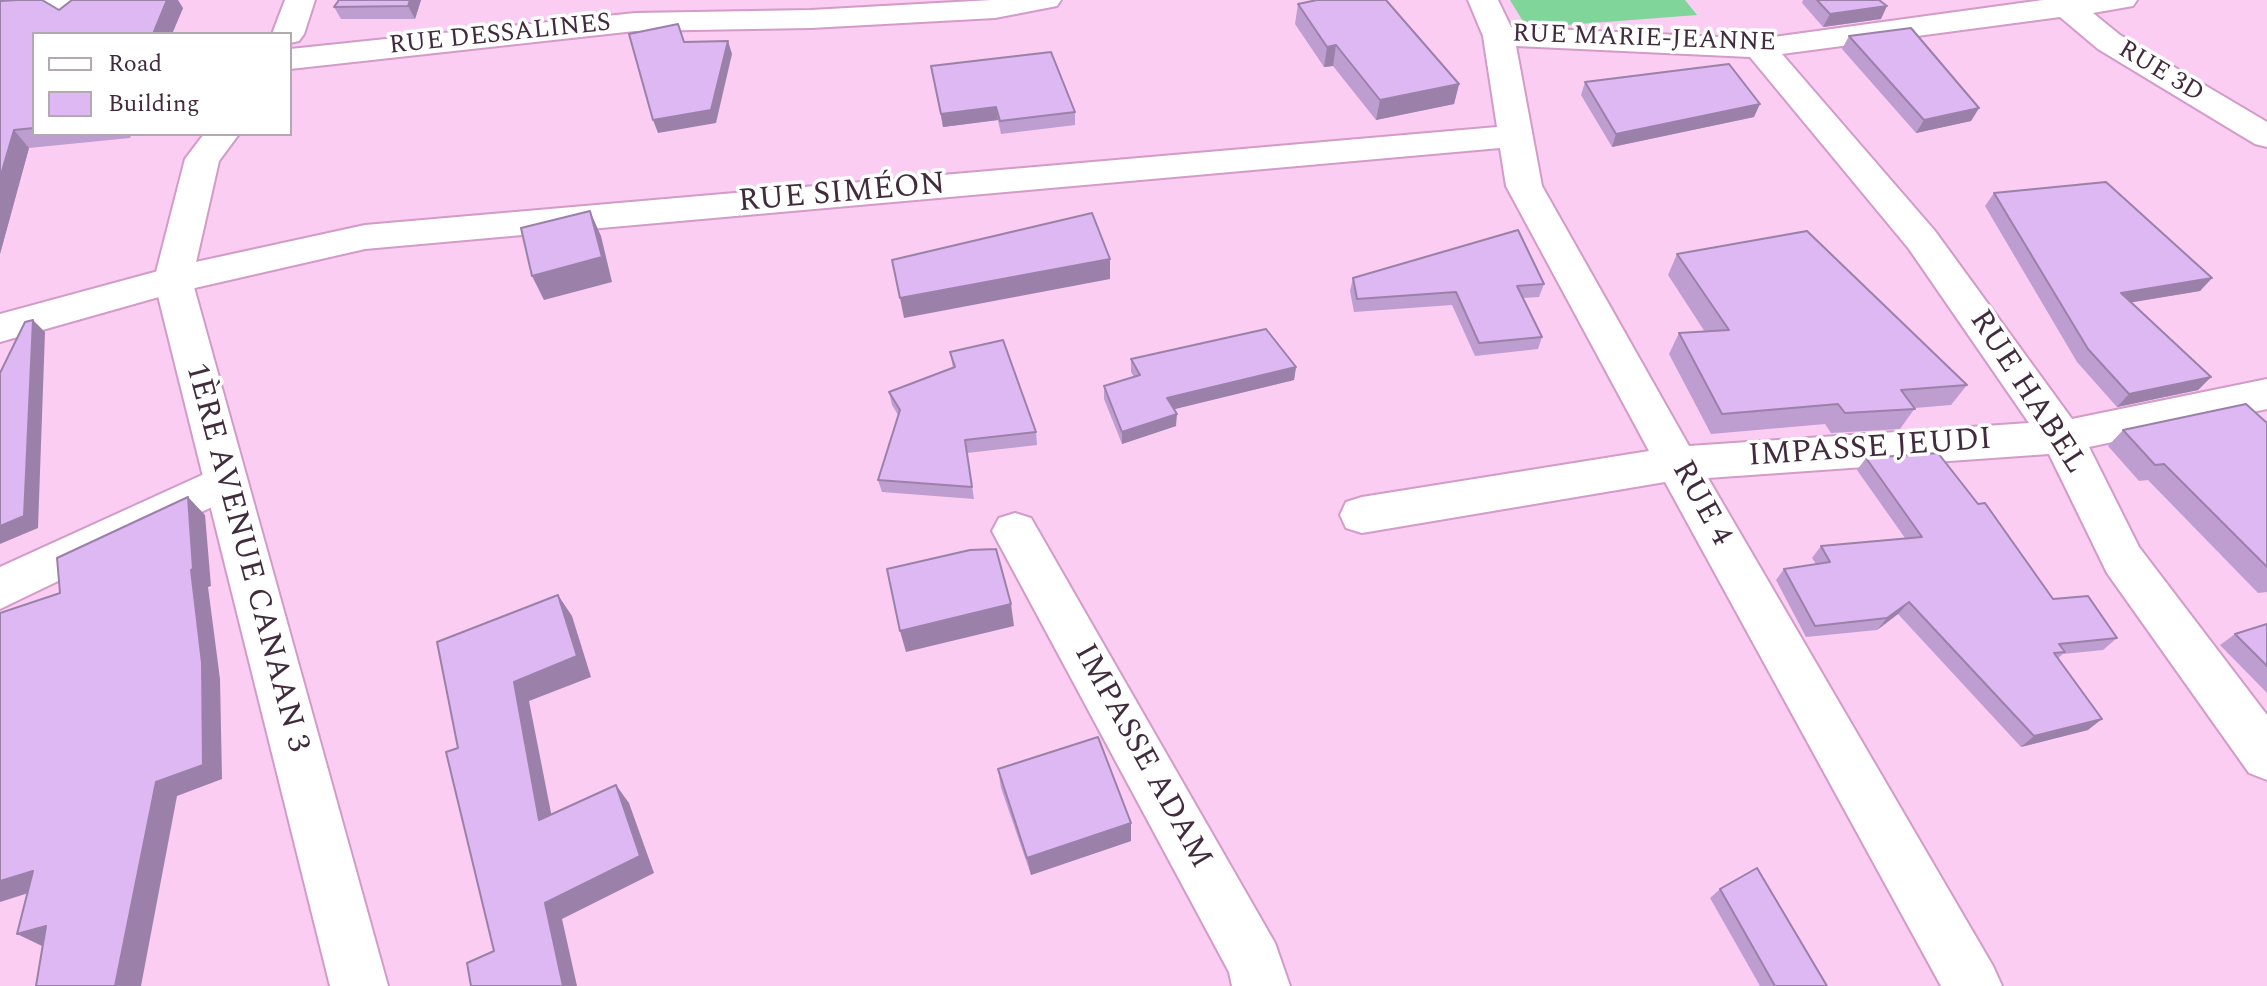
<!DOCTYPE html>
<html>
<head>
<meta charset="utf-8">
<style>
  body { margin:0 }
  #map { position:relative; width:2267px; height:986px; overflow:hidden; background:#fbcdf2; font-family:Spectral,serif }
  canvas { display:block }
  .legend { position:absolute; left:32px; top:32px; width:260px; height:104px; box-sizing:border-box; background:#fff; border:2px solid #b3aab1; margin:0; padding:10px 14px; list-style:none; font-size:24px; color:#412b3d }
  .legend li { display:flex; align-items:center; gap:16px; height:40px }
  .legend b { width:40px; border:2px solid #b3aab1 }
</style>
</head>
<body>
<div id="map">
<canvas width="2267" height="986"></canvas>
<ul class="legend">
<li><b style="height:10px;background:#fff"></b>Road</li>
<li><b style="height:22px;background:#ddb8f2"></b>Building</li>
</ul>
</div>
<script>
const c = document.querySelector('canvas').getContext('2d');
c.lineJoin = 'round';
function paint(path, color) { c.fillStyle = color; c.fill(path, 'evenodd'); }
const shape = rows => new Path2D(rows.map(r => 'M' + r).join(''));
function trace(path, color, width, dash) { c.strokeStyle = color; c.lineWidth = width; c.lineCap = dash ? 'butt' : 'round'; c.setLineDash(dash || []); c.stroke(path); }
function write(font, color, halo, rows, align = 'center') {
  c.font = font + ' Spectral,serif'; c.lineWidth = 7; c.setLineDash([]); c.textBaseline = 'middle'; c.strokeStyle = halo; c.fillStyle = color; for (const [text, x, y, turn = 0] of rows) {
    c.save(); c.translate(x, y); c.rotate((+turn || 0) * Math.PI / 180); c.textAlign = isNaN(turn) ? turn : align; if (halo) c.strokeText(text, 0, 0); c.fillText(text, 0, 0); c.restore();
  }
}
paint(shape([
  [1510,0,1685,0,1697,15,1527,28]
]), '#7fd59a');
const minor = shape([
  [0,0,126,0,122,6,111,9,0,17,0,0],
  [992,0,1061,0,1057,6,995,18,811,28,635,31,290,69,290,49,635,13,811,10,992,0],
  [1468,0,1498,0,1511,27,1759,39,2043,0,2137,0,2133,6,2093,13,2120,35,2267,122,2267,147,2255,144,2098,49,2060,17,1782,54,1935,231,2072,419,2267,379,2267,409,2089,447,2139,547,2267,715,2267,780,2249,773,2107,573,2049,454,1708,478,1993,966,2002,986,1941,986,1665,482,1362,533,1346,528,1340,515,1346,502,1362,497,1649,451,1506,186,1500,148,365,249,173,293,0,342,0,314,173,267,365,225,1497,127,1483,36,1468,0],
  [1516,46,1750,57,1909,249,2029,423,1689,446,1542,186,1516,46],
  [224,465,239,470,246,482,239,494,0,609,0,567,224,465],
  [1015,513,1031,518,1275,943,1290,986,1232,986,1229,972,992,531,999,518,1015,513]
]);
const major = shape([
  [285,0,315,0,304,34,299,41,290,43,290,34,272,34,285,0],
  [204,134,239,134,219,161,192,280,388,986,330,986,154,280,185,159,204,134]
]);
trace(minor, '#d29bc8', 4);
trace(major, '#d29bc8', 4);
paint(minor, '#fff');
paint(major, '#fff');
paint(shape([
  [339,0,421,0,415,19,341,19,334,7],
  [1803,0,1879,0,1881,19,1823,27,1802,3],
  [0,1,59,10,183,8,172,34,34,34,34,134,132,134,130,138,29,148,0,254],
  [1298,4,1459,84,1454,104,1376,120,1333,66,1324,67,1295,24],
  [1849,36,1979,108,1971,121,1916,133,1842,49],
  [931,66,1075,112,1075,125,1001,134,998,120,943,127],
  [1585,82,1754,117,1612,147,1581,95],
  [1994,193,2212,278,2200,291,2131,302,2211,377,2198,390,2117,407,2077,362,1985,206],
  [1677,254,1967,385,1951,405,1915,408,1900,429,1831,433,1825,424,1711,434,1669,354,1679,333,1705,332,1668,275],
  [1353,278,1544,284,1539,297,1523,298,1542,337,1538,349,1475,356,1452,305,1354,312,1350,291],
  [950,352,1036,432,1037,445,967,453,974,499,882,492,878,480,898,415,892,405,889,392,953,368],
  [1131,359,1296,367,1294,380,1174,409,1176,426,1122,444,1104,399,1104,386,1134,377,1131,372],
  [2267,423,2267,592,2258,593,2148,480,2139,481,2108,446,2123,430],
  [1866,458,2053,599,2117,638,2103,650,2063,654,2058,658,2088,730,2021,747,1898,614,1877,630,1806,637,1776,580,1784,569,1816,564,1812,558,1821,546,1905,538,1857,470],
  [2267,624,2267,693,2220,645,2235,634],
  [998,769,1131,841,1031,875,1001,788],
  [1720,889,1827,986,1760,986,1710,898]
]), '#be9ed0');
paint(shape([
  [167,0,178,0,183,8,172,34,153,34],
  [410,0,421,0,415,19,408,6],
  [1887,6,1881,19,1823,27,1830,14],
  [728,41,732,54,716,123,658,133,653,120],
  [1336,45,1333,66,1324,67,1327,47],
  [1459,84,1454,104,1376,120,1380,100],
  [1760,104,1754,117,1612,147,1616,134],
  [996,107,998,120,943,127,941,114],
  [1979,108,1971,121,1916,133,1924,120],
  [14,130,29,148,0,254,0,178],
  [590,211,601,236,612,282,544,300,532,276],
  [1110,259,1110,279,904,318,900,298],
  [2212,278,2200,291,2110,306,2121,293],
  [33,320,45,332,38,528,0,544,0,526],
  [1296,367,1294,380,1167,411,1167,398],
  [2211,377,2198,390,2117,407,2129,394],
  [1177,414,1176,426,1122,444,1122,432],
  [188,497,205,515,211,586,208,587,220,679,222,779,177,796,141,986,115,986],
  [558,595,572,616,591,677,529,701,556,838,539,820,514,682],
  [1909,602,1898,614,1877,630,1887,618],
  [1011,604,1014,626,906,652,900,631],
  [2102,719,2088,730,2021,747,2034,736],
  [616,785,629,803,654,873,562,919,577,986,563,986,545,903],
  [1131,823,1131,841,1031,875,1027,858],
  [33,871,57,884,0,902,0,881],
  [46,926,42,946,17,934]
]), '#9b81a9');
const building = shape([
  [18,0,42,0,59,10,72,0,167,0,153,34,34,34,34,128,14,130,0,178,0,1,18,0],
  [339,0,410,0,408,6,334,7,339,0],
  [1317,0,1386,0,1459,84,1380,100,1336,45,1327,47,1298,4,1317,0],
  [1817,0,1879,0,1887,6,1830,14,1817,0],
  [678,24,684,42,728,41,711,110,653,120,629,34,678,24],
  [1911,28,1979,108,1924,120,1849,36,1911,28],
  [1051,52,1075,112,1000,121,996,107,941,114,931,66,1051,52],
  [1729,64,1760,104,1616,134,1585,82,1729,64],
  [2106,182,2212,278,2121,293,2211,377,2129,394,2088,349,1994,193,2106,182],
  [590,211,602,257,532,276,521,228,590,211],
  [1092,213,1110,259,900,298,892,260,1092,213],
  [1518,230,1544,284,1517,286,1542,337,1479,343,1456,292,1357,299,1353,278,1518,230],
  [1807,231,1967,385,1901,390,1915,409,1845,413,1838,404,1722,414,1679,333,1729,330,1677,254,1807,231],
  [33,320,24,516,0,526,0,373,25,322,33,320],
  [1266,329,1296,367,1167,398,1177,414,1122,432,1104,386,1140,375,1131,359,1266,329],
  [1003,340,1036,432,965,440,972,487,878,480,900,410,889,392,955,367,950,352,1003,340],
  [2246,404,2267,423,2267,567,2164,464,2155,465,2123,430,2246,404],
  [1938,453,1978,504,1985,503,2053,599,2088,596,2117,638,2059,644,2065,652,2054,653,2102,719,2034,736,1909,602,1887,618,1815,626,1784,569,1830,562,1821,546,1922,537,1866,458,1938,453],
  [188,497,193,569,191,570,202,663,203,765,156,782,115,986,36,986,46,926,17,934,33,871,0,881,0,613,60,593,57,558,188,497],
  [996,549,1011,604,900,631,887,569,970,550,996,549],
  [558,595,577,656,514,682,539,820,616,785,640,856,545,903,563,986,471,986,467,963,494,951,446,752,458,748,437,642,558,595],
  [2267,624,2267,666,2235,634,2267,624],
  [1098,737,1131,823,1027,858,998,769,1098,737],
  [1757,868,1827,986,1775,986,1720,889,1757,868]
]);
paint(building, '#ddb8f2');
trace(building, '#9b81a9', 2);
write('26px', '#412b3d', '#fff', [
  ["RUE DESSALINES",500,36,-6],
  ["RUE MARIE-JEANNE",1644,40,2],
  ["RUE 3D",2160,73,31]
]);
write('32px', '#412b3d', '#fff', [
  ["RUE SIMÉON",842,195,-5],
  ["RUE HABEL",2026,393,57],
  ["IMPASSE JEUDI",1870,450,-4],
  ["RUE 4",1700,504,61],
  ["1ÈRE AVENUE CANAAN 3",245,558,75],
  ["IMPASSE ADAM",1141,757,61]
]);
</script>
</body>
</html>
